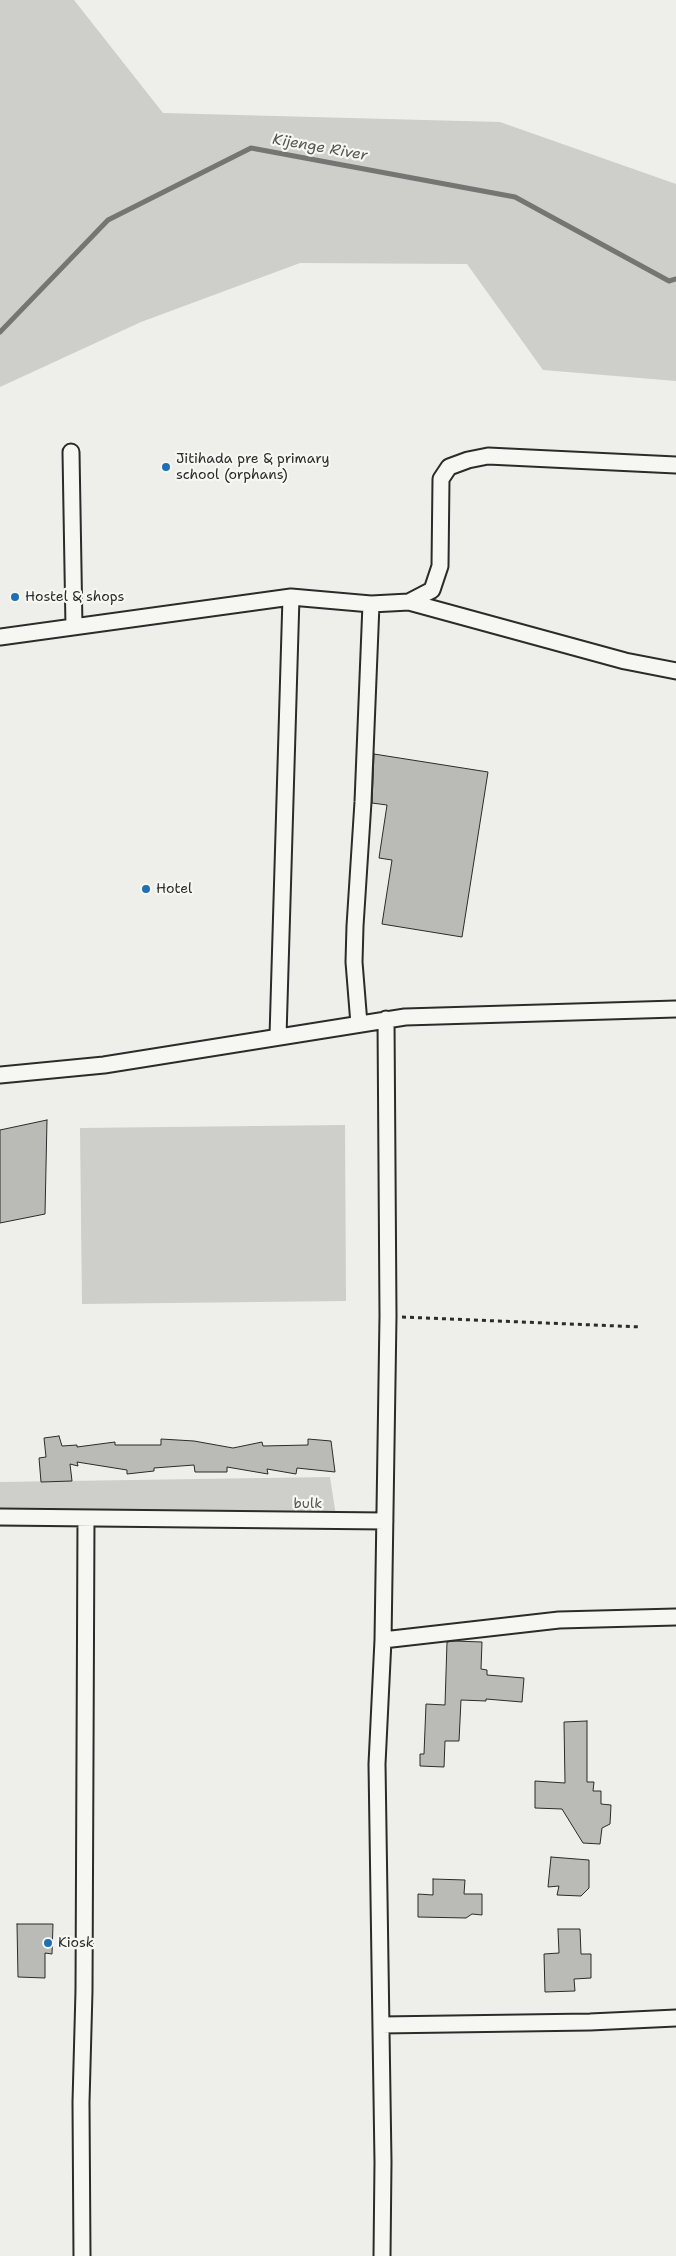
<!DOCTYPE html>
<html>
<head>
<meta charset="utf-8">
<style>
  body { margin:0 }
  canvas { display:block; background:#eeeeea }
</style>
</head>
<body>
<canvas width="676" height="2256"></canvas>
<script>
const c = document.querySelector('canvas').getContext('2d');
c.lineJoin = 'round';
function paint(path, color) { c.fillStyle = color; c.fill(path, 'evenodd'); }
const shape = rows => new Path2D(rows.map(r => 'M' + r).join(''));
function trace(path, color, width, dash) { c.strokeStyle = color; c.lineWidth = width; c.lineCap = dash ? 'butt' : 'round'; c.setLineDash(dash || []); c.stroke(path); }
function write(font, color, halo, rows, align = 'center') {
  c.font = font + ' "Shantell Sans",sans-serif'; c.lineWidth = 4.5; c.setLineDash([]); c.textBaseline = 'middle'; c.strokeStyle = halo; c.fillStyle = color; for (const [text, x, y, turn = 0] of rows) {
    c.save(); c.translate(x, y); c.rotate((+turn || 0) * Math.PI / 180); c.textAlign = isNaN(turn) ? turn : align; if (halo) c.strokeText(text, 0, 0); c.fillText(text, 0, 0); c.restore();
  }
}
paint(shape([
  [0,0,74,0,163,113,500,122,676,184,676,381,543,370,467,264,300,263,141,322,0,387],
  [345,1125,346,1301,82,1304,80,1128],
  [330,1477,338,1529,0,1527,0,1482]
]), '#cececa');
trace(shape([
  [0,332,108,220,251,148,515,197,669,281,676,279]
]), '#757573', 5);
const building = shape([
  [374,754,488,772,462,937,382,924,392,860,379,858,387,805,372,803,374,754],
  [47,1120,45,1214,0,1223,0,1130,47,1120],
  [59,1436,62,1446,77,1445,77,1447,115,1442,115,1445,161,1445,161,1439,194,1441,233,1448,262,1442,263,1446,308,1445,308,1439,331,1441,335,1472,297,1468,296,1474,267,1469,268,1474,227,1467,227,1472,195,1472,194,1465,154,1468,154,1471,127,1474,127,1470,77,1462,78,1466,70,1464,72,1481,41,1482,39,1458,46,1457,44,1438,59,1436],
  [454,1641,482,1642,481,1669,487,1670,487,1675,524,1678,522,1702,486,1699,486,1701,461,1700,459,1741,445,1741,444,1767,420,1766,420,1754,424,1754,426,1704,445,1705,447,1642,454,1641],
  [587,1721,587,1782,594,1782,593,1791,601,1791,601,1804,611,1805,610,1824,602,1828,600,1844,583,1843,562,1809,535,1808,535,1781,565,1783,564,1722,587,1721],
  [551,1857,589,1860,589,1888,581,1896,557,1895,559,1886,548,1887,551,1857],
  [433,1879,465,1880,464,1894,482,1894,482,1915,472,1914,466,1918,418,1917,418,1894,433,1895,433,1879],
  [17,1924,53,1924,52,1954,45,1953,45,1978,18,1977,17,1924],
  [558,1929,580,1929,581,1954,591,1954,591,1978,574,1979,575,1991,545,1992,544,1954,559,1953,558,1929]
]);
paint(building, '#babab7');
trace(building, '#2b2b2b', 1);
const street = shape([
  [71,452,74,627],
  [409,602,625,661,676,671],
  [0,637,291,597,371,604,409,602,432,590,440,566,441,479,449,467,468,460,488,456,676,465],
  [359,1024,354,962,355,926,363,802,371,604],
  [278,1036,291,597],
  [0,1075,104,1065,405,1017,676,1009],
  [0,1517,385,1521],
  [383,1640,559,1620,676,1617],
  [381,2025,590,2022,676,2018],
  [82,2256,81,2102,84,1991,86,1518],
  [382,2256,383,2162,377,1764,383,1640,388,1316,386,1019]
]);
trace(street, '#2b2b2b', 19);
trace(shape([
  [402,1317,641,1327]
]), '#2b2b2b', 3, [4, 4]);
trace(street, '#f6f6f2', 15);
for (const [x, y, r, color] of [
  [166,467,5,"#1f6fb2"],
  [15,597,5,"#1f6fb2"],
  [146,889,5,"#1f6fb2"],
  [48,1943,5,"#1f6fb2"]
]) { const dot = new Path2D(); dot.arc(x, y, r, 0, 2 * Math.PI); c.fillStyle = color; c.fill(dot); trace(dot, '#f6f6f2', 2); }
write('14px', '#2b2b2b', '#f6f6f2', [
  ["Jitihada pre & primary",176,459],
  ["school (orphans)",176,475],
  ["Hostel & shops",25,597],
  ["Hotel",156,889],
  ["Kiosk",58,1943]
], 'left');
write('14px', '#545453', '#f6f6f2', [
  ["bulk",308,1504]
]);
write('italic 15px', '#565655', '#f6f6f2', [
  ["Kijenge River",320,148,10]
]);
</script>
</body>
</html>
